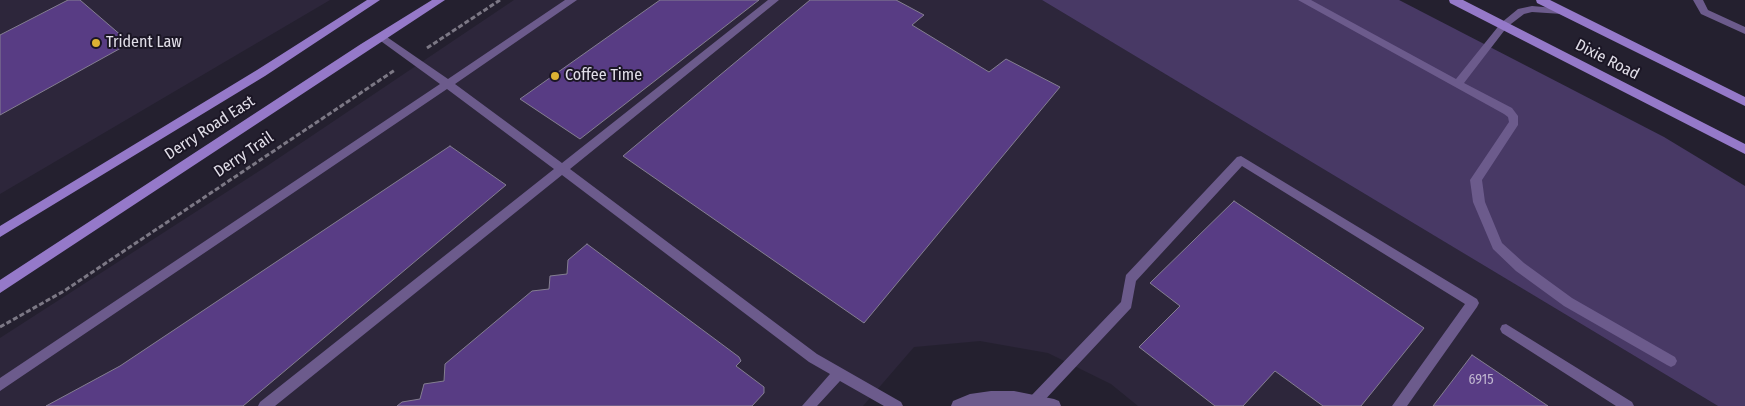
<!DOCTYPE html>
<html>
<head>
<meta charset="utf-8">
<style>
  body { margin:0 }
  canvas { display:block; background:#24202f }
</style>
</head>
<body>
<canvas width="1745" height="406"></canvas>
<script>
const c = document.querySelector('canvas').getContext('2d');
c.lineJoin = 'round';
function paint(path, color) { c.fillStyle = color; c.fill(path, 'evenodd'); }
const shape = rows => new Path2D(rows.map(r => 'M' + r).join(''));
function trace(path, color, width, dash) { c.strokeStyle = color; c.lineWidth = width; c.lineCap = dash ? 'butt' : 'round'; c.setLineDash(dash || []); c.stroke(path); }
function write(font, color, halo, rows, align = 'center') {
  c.font = font + ' "Fira Sans Condensed",sans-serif'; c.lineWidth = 4; c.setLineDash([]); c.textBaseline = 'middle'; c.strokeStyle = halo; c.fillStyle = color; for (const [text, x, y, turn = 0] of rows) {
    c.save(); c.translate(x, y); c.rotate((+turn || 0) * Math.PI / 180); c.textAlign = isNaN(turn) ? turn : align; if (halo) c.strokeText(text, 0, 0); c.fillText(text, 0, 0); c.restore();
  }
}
paint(shape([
  [0,0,330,0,0,194],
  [514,0,1042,0,1718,406,1138,406,1111,384,1048,353,980,341,914,347,863,406,0,406,0,338,267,166]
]), '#2d263b');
paint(shape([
  [1042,0,1399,0,1664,137,1745,186,1745,406,1718,406]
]), '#483965');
const building = shape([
  [68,0,80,0,130,43,0,115,0,35,68,0],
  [660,0,759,0,580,139,520,99,660,0],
  [810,0,896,0,924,15,912,25,989,72,1006,59,1060,87,864,323,623,156,810,0],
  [450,146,506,185,243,406,46,406,120,366,450,146],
  [1234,201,1424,328,1361,406,1323,406,1275,371,1243,406,1215,406,1139,347,1180,306,1150,283,1234,201],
  [587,244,739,357,741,361,736,366,764,387,764,393,752,406,397,406,402,402,420,399,424,384,444,381,445,364,532,291,549,289,550,276,567,274,568,260,587,244],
  [1472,355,1548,406,1433,406,1472,355]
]);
paint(building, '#583c84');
trace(building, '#847e91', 1);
trace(shape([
  [427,48,500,0],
  [0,327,64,291,395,70]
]), '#7c7885', 3, [5, 2.5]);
paint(shape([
  [565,0,577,0,455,84,562,163,768,0,779,0,570,169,817,354,901,402,903,406,884,406,840,381,817,406,802,406,830,374,809,362,562,175,275,406,258,406,260,402,554,169,447,89,0,391,0,378,440,84,378,39,376,37,378,35,384,35,448,79,565,0],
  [1298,0,1311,0,1456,79,1501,23,1518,9,1532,6,1565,9,1565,13,1562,14,1532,12,1524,14,1507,27,1464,83,1512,108,1518,116,1518,125,1482,180,1485,202,1502,243,1524,263,1572,298,1675,357,1677,361,1675,365,1671,367,1667,365,1564,306,1516,271,1493,249,1473,202,1470,180,1509,122,1508,117,1504,114,1298,0],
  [1693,0,1703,0,1708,10,1745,27,1745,34,1701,14,1693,0],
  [1241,156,1477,299,1479,303,1477,307,1407,406,1392,406,1465,304,1242,166,1136,281,1131,308,1040,405,1030,405,1029,401,1030,397,1121,302,1126,275,1237,157,1241,156],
  [1506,324,1632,402,1634,406,1616,406,1502,333,1500,329,1502,325,1506,324]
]), '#6c5b8c');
paint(shape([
  [991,391,1014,391,1054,399,1059,401,1061,406,951,406,953,401,970,394,991,391]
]), '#6c5b8c');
paint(shape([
  [367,0,380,0,265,76,0,237,0,226,257,70,367,0],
  [432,0,445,0,0,293,0,280,361,44,432,0],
  [1449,0,1463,0,1745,144,1745,154,1450,3,1449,0],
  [1536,0,1550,0,1745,97,1745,106,1537,3,1536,0]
]), '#9579c9');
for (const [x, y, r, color] of [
  [96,43,5,"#dcb233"],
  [555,76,5,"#dcb233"]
]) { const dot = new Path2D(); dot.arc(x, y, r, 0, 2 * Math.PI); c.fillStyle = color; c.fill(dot); trace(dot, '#1b1625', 2); }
write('14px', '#bfb6cf', null, [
  ["6915",1481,380]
]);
write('16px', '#e1dee8', '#1b1625', [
  ["Trident Law",106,43],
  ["Coffee Time",565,76]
], 'left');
write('16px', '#e1dee8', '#1b1625', [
  ["Dixie Road",1607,60,27],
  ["Derry Road East",210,128,-33],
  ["Derry Trail",244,155,-34]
]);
</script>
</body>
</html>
